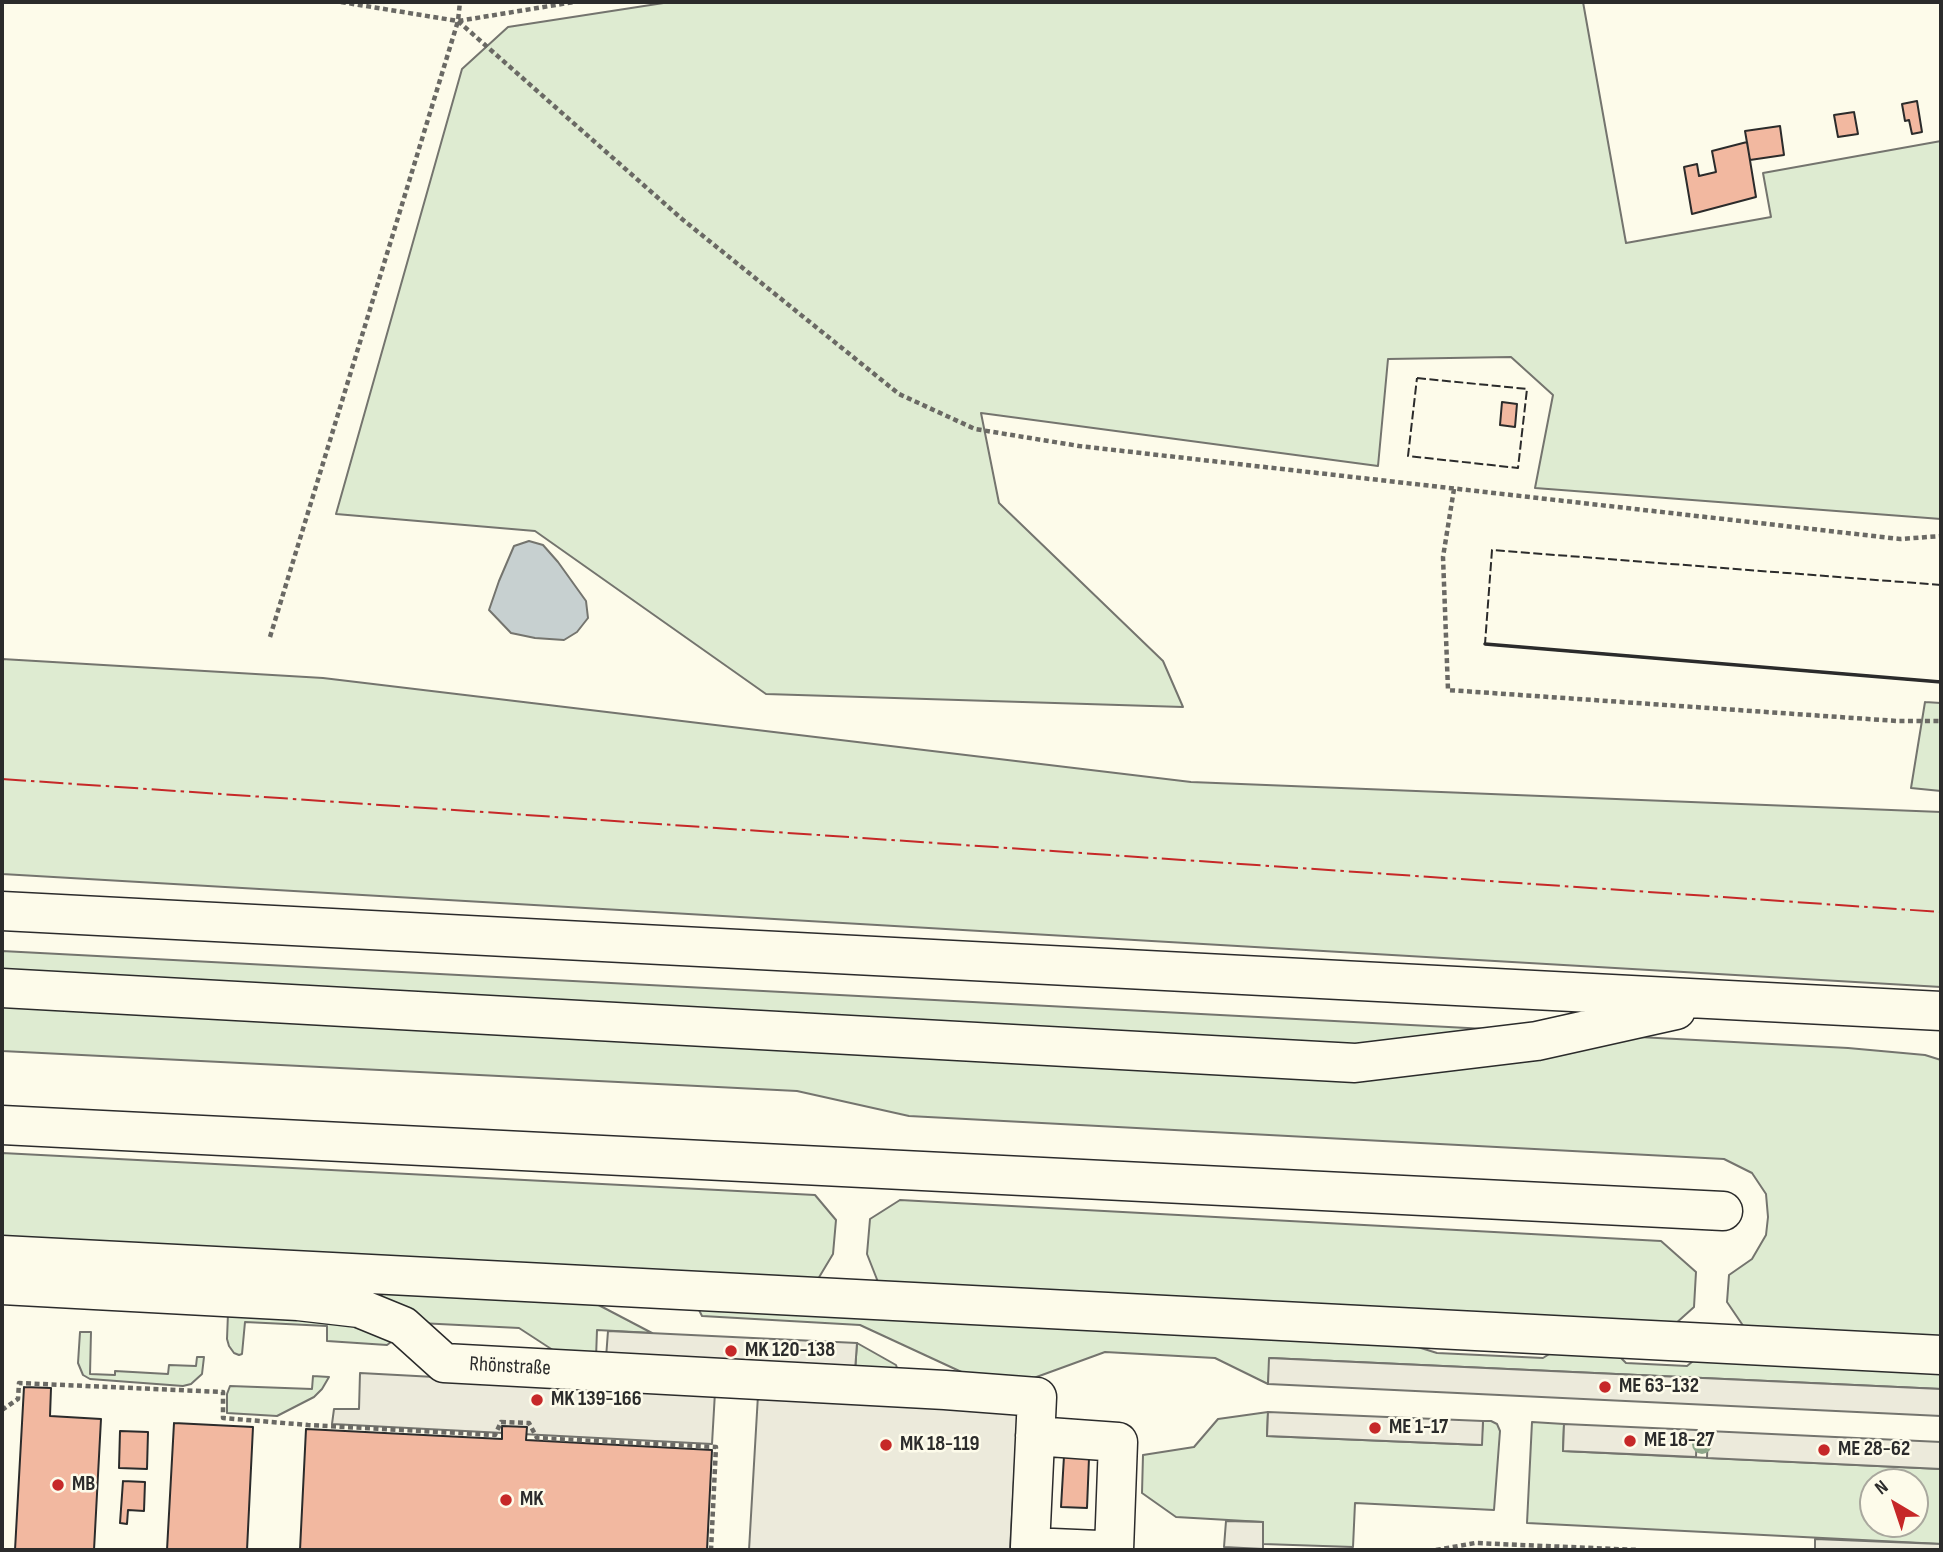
<!DOCTYPE html>
<html>
<head>
<meta charset="utf-8">
<style>
  body { margin:0 }
  #map { position:relative; width:1943px; height:1552px; overflow:hidden; background:#fdfbea; font-family:"Sofia Sans Condensed",sans-serif }
  canvas { display:block }
  .frame { position:absolute; inset:0; border:4px solid #2b2b2b; pointer-events:none }
  .north { position:absolute; left:1859px; top:1468px; width:70px; height:70px; box-sizing:border-box; background:#fdfbea; border:2px solid #a9a89e; border-radius:50%; rotate:321deg; font-size:19px; font-weight:700; line-height:28px; text-align:center; color:#2b2b2b }
  .north::after { content:''; display:block; margin:auto; width:24px; height:32px; background:#c62828; clip-path:polygon(50% 0,100% 100%,50% 72%,0 100%) }
</style>
</head>
<body>
<div id="map">
<canvas width="1943" height="1552"></canvas>
<div class="frame"></div>
<div class="north">N</div>
</div>
<script>
const c = document.querySelector('canvas').getContext('2d');
c.lineJoin = 'round';
function paint(path, color) { c.fillStyle = color; c.fill(path, 'evenodd'); }
const shape = rows => new Path2D(rows.map(r => 'M' + r).join(''));
function trace(path, color, width, dash) { c.strokeStyle = color; c.lineWidth = width; c.lineCap = dash ? 'butt' : 'round'; c.setLineDash(dash || []); c.stroke(path); }
function write(font, color, halo, rows, align = 'center') {
  c.font = font + ' "Sofia Sans Condensed",sans-serif'; c.lineWidth = 5; c.setLineDash([]); c.textBaseline = 'middle'; c.strokeStyle = halo; c.fillStyle = color; for (const [text, x, y, turn = 0] of rows) {
    c.save(); c.translate(x, y); c.rotate((+turn || 0) * Math.PI / 180); c.textAlign = isNaN(turn) ? turn : align; if (halo) c.strokeText(text, 0, 0); c.fillText(text, 0, 0); c.restore();
  }
}
const green = shape([
  [670,2,1583,2,1626,243,1771,217,1763,173,1941,141,1941,519,1535,488,1553,395,1511,357,1388,359,1378,466,981,413,999,503,1163,661,1183,707,766,694,535,531,336,514,462,69,508,27,670,2],
  [2,659,323,678,1191,782,1941,812,1941,987,2,874,2,659],
  [1925,702,1941,703,1941,791,1911,788,1925,702],
  [2,951,1848,1048,1925,1055,1941,1060,1941,1341,1746,1330,1727,1302,1729,1275,1752,1259,1766,1235,1768,1217,1766,1194,1752,1173,1724,1159,909,1116,797,1091,2,1051,2,951],
  [2,1153,815,1195,836,1220,833,1254,818,1279,2,1238,2,1153],
  [900,1200,1661,1241,1696,1272,1694,1307,1674,1325,878,1282,867,1254,870,1219,900,1200],
  [357,1288,589,1300,652,1333,597,1330,596,1358,562,1356,519,1328,419,1323,357,1288],
  [697,1306,1405,1343,1437,1353,1543,1358,1554,1351,1617,1354,1626,1363,1687,1366,1698,1357,1941,1370,1941,1389,1270,1358,1268,1384,1215,1358,1105,1352,1031,1379,968,1375,860,1325,702,1316,697,1306],
  [308,1311,392,1336,391,1342,387,1345,327,1341,327,1326,245,1322,242,1354,239,1355,234,1353,229,1346,227,1339,228,1313,308,1311],
  [80,1332,91,1332,90,1374,115,1375,115,1371,168,1374,169,1365,196,1366,197,1357,204,1357,202,1374,191,1384,183,1386,90,1379,83,1375,78,1363,80,1332],
  [857,1343,896,1365,899,1374,855,1371,857,1343],
  [313,1376,329,1377,322,1389,314,1397,277,1416,227,1413,227,1394,230,1386,312,1389,313,1376],
  [1268,1412,1267,1436,1481,1445,1483,1421,1491,1421,1497,1424,1500,1431,1494,1510,1355,1503,1353,1547,1263,1544,1263,1522,1176,1517,1142,1493,1143,1455,1194,1447,1218,1419,1268,1412],
  [1532,1422,1564,1424,1563,1451,1941,1469,1941,1544,1527,1523,1532,1422],
  [1873,1482,1915,1482,1915,1524,1873,1524,1873,1482]
]);
paint(green, '#deebd1');
trace(green, '#74746e', 2);
const parking = shape([
  [608,1331,857,1343,855,1371,606,1358,608,1331],
  [1269,1358,1941,1389,1941,1416,1268,1384,1269,1358],
  [360,1373,715,1392,712,1444,332,1424,334,1409,359,1409,360,1373],
  [758,1395,1018,1409,1010,1550,749,1550,758,1395],
  [1268,1412,1483,1421,1482,1445,1267,1436,1268,1412],
  [1564,1424,1697,1430,1696,1457,1563,1451,1564,1424],
  [1708,1431,1941,1442,1941,1469,1707,1458,1708,1431],
  [1226,1521,1263,1522,1263,1549,1224,1547,1226,1521],
  [1815,1539,1941,1544,1941,1550,1815,1550,1815,1539]
]);
paint(parking, '#eceadb');
trace(parking, '#74746e', 2);
const water = shape([
  [529,541,543,545,558,562,586,601,588,618,577,632,564,640,535,638,511,633,489,610,499,581,514,546,529,541]
]);
paint(water, '#c7d0d0');
trace(water, '#74746e', 2);
const building = shape([
  [1917,101,1922,132,1912,134,1909,120,1905,121,1902,104,1917,101],
  [1854,112,1858,134,1838,137,1834,115,1854,112],
  [1780,126,1784,155,1750,160,1745,131,1780,126],
  [1747,142,1756,197,1692,214,1684,167,1697,164,1699,176,1716,172,1712,151,1747,142],
  [1502,402,1517,404,1515,427,1500,425,1502,402],
  [24,1387,51,1388,50,1416,101,1419,94,1550,15,1550,24,1387],
  [174,1423,253,1427,247,1550,167,1550,174,1423],
  [502,1426,527,1427,526,1440,712,1450,707,1550,300,1550,306,1429,502,1439,502,1426],
  [120,1431,148,1432,147,1469,119,1468,120,1431],
  [1064,1456,1089,1458,1087,1508,1061,1507,1064,1456],
  [123,1481,145,1482,144,1511,128,1510,127,1524,120,1523,123,1481]
]);
paint(building, '#f2b8a0');
trace(building, '#2b2b2b', 2);
const minor = shape([
  [2,911,1941,1011],
  [2,988,1355,1063,1537,1041,1676,1010],
  [2,1125,1723,1211],
  [2,1255,1941,1355],
  [2,1285,298,1301,359,1308,403,1326,444,1363,945,1390,1037,1397,1030,1547,1099,1550],
  [1035,1436,1118,1442,1114,1550]
]);
trace(minor, '#2b2b2b', 41);
trace(shape([
  [341,2,458,21,574,2],
  [458,21,682,219,899,394,975,429,1079,446,1900,539,1941,536],
  [1454,489,1443,557,1448,690,1897,721,1941,721],
  [270,637,458,21,460,2],
  [2,1410,18,1399,19,1383,223,1392,223,1418,308,1425,495,1435,501,1422,529,1423,537,1438,716,1447,711,1550],
  [1436,1550,1475,1543,1639,1550]
]), '#6a6964', 4.5, [5, 3.5]);
trace(minor, '#fdfbea', 38);
trace(shape([
  [1417,378,1527,389,1518,468,1408,456,1417,378],
  [1941,585,1492,550,1485,644,1941,682]
]), '#2b2b2b', 2, [9, 3.5]);
trace(shape([
  [1485,644,1941,682]
]), '#2b2b2b', 3.5);
trace(shape([
  [2,779,1941,912]
]), '#c62828', 2, [24, 5, 3.5, 5]);
c.fillStyle = '#8ea78a';
for (const [x, y] of [
  [1702,1444]
]) { c.beginPath(); c.arc(x, y, 10, 0, 2 * Math.PI); c.fill(); }
for (const [x, y, r, color] of [
  [731,1351,7,"#c62828"],
  [1605,1387,7,"#c62828"],
  [537,1400,7,"#c62828"],
  [1375,1428,7,"#c62828"],
  [1630,1441,7,"#c62828"],
  [886,1445,7,"#c62828"],
  [1824,1450,7,"#c62828"],
  [58,1485,7,"#c62828"],
  [506,1500,7,"#c62828"]
]) { const dot = new Path2D(); dot.arc(x, y, r, 0, 2 * Math.PI); c.fillStyle = color; c.fill(dot); trace(dot, '#fdfbea', 2.5); }
write('bold 21px', '#2b2b2b', '#fdfbea', [
  ["MK 120-138",745,1351],
  ["ME 63-132",1619,1387],
  ["MK 139-166",551,1400],
  ["ME 1-17",1389,1428],
  ["ME 18-27",1644,1441],
  ["MK 18-119",900,1445],
  ["ME 28-62",1838,1450],
  ["MB",72,1485],
  ["MK",520,1500]
], 'left');
write('21px', '#2b2b2b', '#fdfbea', [
  ["Rhönstraße",510,1367,3]
]);
</script>
</body>
</html>
